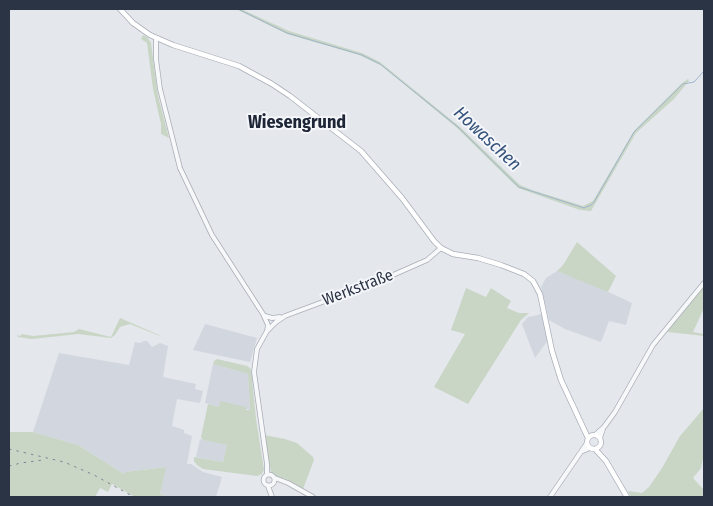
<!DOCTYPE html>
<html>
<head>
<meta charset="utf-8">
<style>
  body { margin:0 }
  #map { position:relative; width:713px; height:506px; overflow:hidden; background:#e4e7ec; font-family:"Fira Sans Condensed",sans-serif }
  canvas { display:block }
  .frame { position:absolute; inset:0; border:10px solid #2b3445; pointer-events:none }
</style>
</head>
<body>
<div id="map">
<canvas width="713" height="506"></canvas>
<div class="frame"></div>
</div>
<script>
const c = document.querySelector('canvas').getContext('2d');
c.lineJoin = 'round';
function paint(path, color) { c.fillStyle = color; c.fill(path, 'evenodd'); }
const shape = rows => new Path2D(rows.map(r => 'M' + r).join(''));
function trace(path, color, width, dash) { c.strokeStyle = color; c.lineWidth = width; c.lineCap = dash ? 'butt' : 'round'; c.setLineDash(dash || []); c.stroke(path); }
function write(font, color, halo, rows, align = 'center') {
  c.font = font + ' "Fira Sans Condensed",sans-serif'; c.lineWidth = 4; c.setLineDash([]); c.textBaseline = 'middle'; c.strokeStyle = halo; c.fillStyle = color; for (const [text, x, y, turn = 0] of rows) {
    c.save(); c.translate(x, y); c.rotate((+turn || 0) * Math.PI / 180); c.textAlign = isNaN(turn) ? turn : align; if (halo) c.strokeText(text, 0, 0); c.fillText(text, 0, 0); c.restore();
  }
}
paint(shape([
  [557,271,589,283,632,303,626,325,609,321,601,342,565,329,549,320,541,287,546,278],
  [543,314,548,340,535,358,522,324,528,317],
  [205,324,257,338,250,362,193,350],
  [144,341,147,341,152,347,160,343,168,346,163,377,196,384,195,389,203,391,200,403,177,399,172,426,184,430,184,433,192,436,187,464,191,464,203,472,222,477,216,497,169,497,160,494,165,467,125,472,124,474,78,445,33,432,59,353,129,365,135,342,140,343],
  [213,364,248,374,250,410,220,402,219,407,205,403],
  [200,439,227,445,223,462,196,457]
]), '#d2d6de');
paint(shape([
  [236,9,241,9,289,31,362,53,380,62,460,127,520,185,532,190,583,206,593,201,634,131,682,83,688,79,689,81,674,99,636,133,591,211,580,210,518,188,457,128,382,66,359,55,287,34],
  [143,35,147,37,151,43,158,96,169,138,161,134,161,124,153,89,147,43,141,39],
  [577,242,616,276,608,292,557,271,563,265],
  [704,285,704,308,693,332,704,334,704,336,668,332,667,331],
  [466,288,486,297,491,288,511,301,507,308,519,313,529,313,521,320,468,404,434,387,465,334,451,330],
  [120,318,159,335,166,341,160,336,130,324,120,327,115,335,111,338,78,334,32,339,18,337,17,335,20,336,22,334,33,336,54,334,74,332,79,329,111,337],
  [217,359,247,366,251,369,256,419,264,470,262,474,257,476,203,469,197,465,194,461,194,457,223,462,227,445,203,440,201,437,208,404,219,407,220,401,246,407,246,410,250,410,248,374,213,364,214,361],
  [704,408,704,454,701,468,693,478,704,490,704,497,631,497,628,491,642,493,649,487,662,468,680,436],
  [9,432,33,432,78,445,124,474,125,472,166,467,160,494,169,497,135,497,112,484,108,492,100,488,95,497,62,496,61,497,9,497],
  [264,435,285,439,297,443,313,457,314,460,303,489,284,478,277,478,271,472]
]), '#c9d6c5');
trace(shape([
  [238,9,287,33,362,55,380,64,458,127,519,187,584,208,591,205,594,202,634,132,683,84,694,82,704,71]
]), '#9fb4cc', 1);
const tertiary = shape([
  [156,38,156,59,160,89,180,168,212,235,263,314,268,325,267,331],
  [265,316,272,318,280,317],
  [595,435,604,427,615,412,653,345,704,283],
  [600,438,603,429],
  [583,451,590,448],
  '263.5 480a5.5 5.5 0 1 1 11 0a5.5 5.5 0 1 1-11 0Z',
  [267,475,267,464,254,372,257,349,267,331,276,322,285,316,384,279,427,260,441,248],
  [275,478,288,483,313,497],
  [268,486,272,497],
  [550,497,587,443]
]);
const secondary = shape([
  [120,9,133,23,150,35,173,45,239,66,272,84,290,96,361,151,402,198,434,241,441,248,453,254,478,258,501,265,524,274,533,281,540,294,552,351,561,380,588,438],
  '587 442a7 7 0 1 1 14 0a7 7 0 1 1-14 0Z',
  [595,449,606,461,627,497]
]);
trace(tertiary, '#a9aeb7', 5.5);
trace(secondary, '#a9aeb7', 6);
trace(tertiary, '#f7f8fa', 4);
trace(secondary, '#fff', 4.5);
trace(shape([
  [9,449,64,462,94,475,134,497],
  [9,466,21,463,43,460]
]), '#7d8696', 1, [2.5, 5]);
write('16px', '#2b3445', '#f4f6f9', [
  ["Werkstraße",358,288,-21]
]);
write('bold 18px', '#1d2536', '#f4f6f9', [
  ["Wiesengrund",297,123]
]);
write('italic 18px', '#34527a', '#f4f6f9', [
  ["Howaschen",487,139,43]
]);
</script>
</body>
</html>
